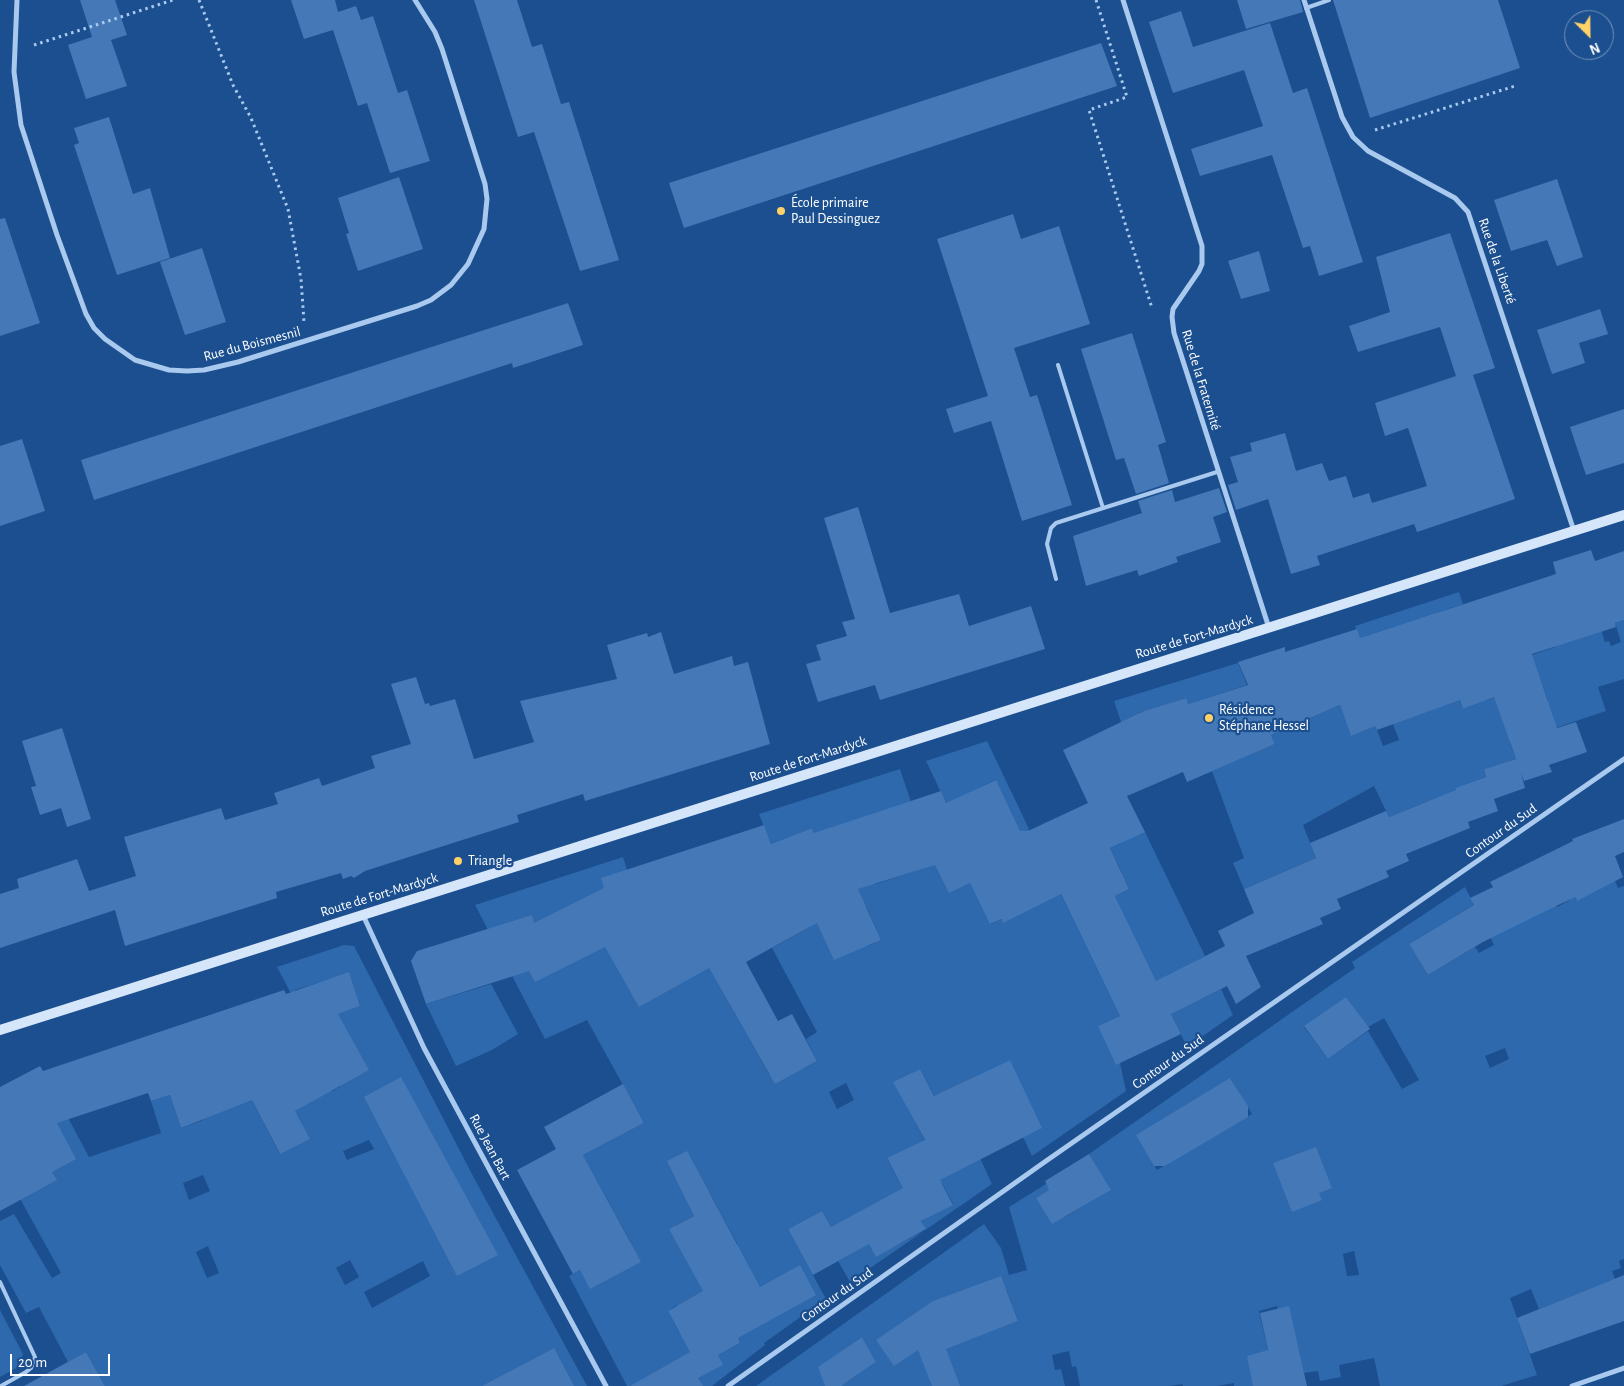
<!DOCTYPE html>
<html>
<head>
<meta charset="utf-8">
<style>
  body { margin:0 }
  #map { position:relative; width:1624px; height:1386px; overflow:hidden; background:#1b4f8f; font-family:"Alegreya Sans",sans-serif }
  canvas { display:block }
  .north { position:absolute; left:1564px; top:10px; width:50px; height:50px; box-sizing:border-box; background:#1b4f8f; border:1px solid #7695bc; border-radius:50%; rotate:157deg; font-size:14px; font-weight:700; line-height:20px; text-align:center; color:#fff }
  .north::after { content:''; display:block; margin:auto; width:18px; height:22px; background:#ffd166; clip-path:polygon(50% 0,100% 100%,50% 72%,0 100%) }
  .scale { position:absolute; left:10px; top:1354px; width:100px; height:22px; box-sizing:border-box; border:2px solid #fff; border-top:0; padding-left:6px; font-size:15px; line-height:18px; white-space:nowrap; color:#fff; -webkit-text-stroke:4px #1b4f8f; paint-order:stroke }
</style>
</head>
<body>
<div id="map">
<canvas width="1624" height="1386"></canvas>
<div class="north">N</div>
<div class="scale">20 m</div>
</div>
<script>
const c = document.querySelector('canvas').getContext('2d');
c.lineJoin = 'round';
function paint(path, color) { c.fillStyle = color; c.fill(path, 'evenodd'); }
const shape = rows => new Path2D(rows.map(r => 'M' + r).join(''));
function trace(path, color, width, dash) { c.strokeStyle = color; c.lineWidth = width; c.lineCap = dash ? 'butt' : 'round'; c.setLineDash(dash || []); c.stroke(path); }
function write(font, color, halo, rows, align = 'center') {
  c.font = font + ' "Alegreya Sans",sans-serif'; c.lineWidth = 4.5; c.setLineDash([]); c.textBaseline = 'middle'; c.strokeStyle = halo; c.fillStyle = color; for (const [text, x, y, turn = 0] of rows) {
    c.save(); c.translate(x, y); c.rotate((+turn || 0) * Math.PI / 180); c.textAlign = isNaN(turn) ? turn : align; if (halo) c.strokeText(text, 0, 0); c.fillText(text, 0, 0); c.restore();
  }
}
paint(shape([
  [1459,592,1463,604,1437,613,1455,670,1483,662,1488,676,1478,680,1486,700,1509,692,1491,639,1505,635,1530,707,1548,700,1532,655,1555,647,1551,634,1577,624,1581,633,1600,626,1605,642,1609,641,1611,646,1621,642,1615,623,1624,620,1624,679,1598,687,1606,711,1510,743,1516,759,1484,769,1486,777,1455,788,1460,801,1431,813,1426,802,1389,817,1374,786,1303,825,1316,858,1244,889,1233,863,1244,858,1212,771,1275,744,1271,735,1340,705,1351,735,1366,730,1361,714,1370,711,1383,746,1399,740,1355,626],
  [1426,617,1446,677,1427,684,1436,708,1426,712,1418,690,1401,696,1407,709,1396,714,1379,676,1366,636],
  [1463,674,1476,704,1463,709,1452,677],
  [1238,663,1247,685,1188,704,1185,698,1139,713,1140,719,1122,725,1114,701],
  [987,741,1029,829,1004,839,1034,839,1120,1016,1098,1026,1120,1063,1126,1091,1032,1156,1022,1135,1010,1060,968,1080,980,1158,992,1184,850,1282,838,1261,847,1256,822,1211,788,1229,826,1299,764,1343,765,1345,712,1386,627,1386,569,1276,631,1243,583,1155,644,1123,587,1020,545,1039,475,905,623,857,627,870,704,959,769,1074,797,1059,803,1069,817,1061,806,1039,817,1032,772,948,810,927,801,910,830,872,812,828,771,844,759,814,900,769,925,844,949,892,1013,816,995,780,950,802,959,830,926,761],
  [869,865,927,867,876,884],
  [992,899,1004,922,1002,919,991,924,981,904],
  [866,906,881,940,868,946,853,912],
  [920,1069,947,1120,944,1177,894,1082],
  [846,1083,854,1100,837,1109,829,1092],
  [907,1149,943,1185,953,1204,921,1221,926,1230,876,1256,906,1193,887,1159],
  [709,1192,738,1245,737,1245,676,1225,694,1216,688,1203],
  [677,1305,685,1319,725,1315,740,1343,718,1355,679,1332,668,1311],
  [1114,802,1145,832,1205,956,1188,965,1203,998,1221,989,1233,1015,1187,1047,1115,896,1129,889,1125,880,1110,886,1107,880,1122,873,1110,848,1121,843],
  [1611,872,1618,888,1624,886,1624,1259,1619,1261,1621,1268,1612,1271,1615,1279,1539,1309,1531,1289,1510,1298,1537,1375,1501,1386,1380,1386,1374,1358,1339,1365,1341,1377,1320,1381,1318,1371,1304,1373,1298,1347,1287,1349,1277,1306,1259,1311,1275,1382,1282,1386,1234,1386,1234,1383,1217,1386,1183,1386,1182,1384,1170,1386,1080,1386,1076,1366,1072,1367,1069,1351,1052,1355,1055,1370,1061,1369,1065,1386,756,1386,984,1224,1001,1248,1009,1275,1027,1270,1009,1207,1046,1184,1050,1190,1036,1198,1065,1217,1110,1190,1089,1154,1355,968,1352,962,1465,887,1474,905,1409,944,1428,975,1475,947,1479,953,1494,945,1484,924,1554,901,1557,907,1570,900,1566,892],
  [1346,997,1368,1027,1384,1018,1419,1080,1402,1089,1368,1031,1328,1059,1304,1027],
  [1505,1048,1509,1059,1490,1068,1485,1056],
  [1231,1079,1252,1114,1157,1170,1137,1135],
  [1354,1251,1359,1275,1347,1276,1343,1254],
  [1007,1291,1018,1321,960,1343,981,1300],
  [862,1337,876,1362,844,1384,835,1356],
  [344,945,354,946,474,1178,587,1386,105,1386,86,1352,68,1362,39,1307,26,1313,0,1265,0,1221,14,1214,52,1278,61,1273,18,1195,56,1180,52,1172,48,1105,58,1099,89,1157,161,1133,151,1101,170,1095,181,1128,203,1120,222,1077,332,1091,341,1086,323,1054,317,1021,360,1006,349,973,295,990,307,1024,277,967],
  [281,1085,309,1139,279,1153,252,1100],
  [369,1140,374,1149,347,1160,343,1151],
  [203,1175,210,1191,189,1200,183,1183],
  [208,1246,219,1273,207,1278,196,1252],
  [350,1260,359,1277,345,1285,336,1268],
  [423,1261,430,1276,372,1308,364,1292],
  [491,984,518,1034,492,1050,456,1066,426,1004],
  [0,1310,23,1354,20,1366,0,1377]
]), '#2e69ad');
paint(shape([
  [80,0,115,0,127,35,111,40,127,86,86,99,68,45,92,37],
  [291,0,335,0,338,12,356,6,361,20,373,16,398,93,407,90,430,161,390,173,367,103,358,106,333,30,304,39],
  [474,0,517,0,532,47,542,44,561,104,569,102,619,260,580,271,534,132,518,137],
  [1237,0,1300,0,1303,12,1246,29],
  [1333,0,1498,0,1520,68,1370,118],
  [1181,11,1193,47,1270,23,1293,93,1307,88,1363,262,1319,276,1310,246,1303,248,1272,155,1200,176,1191,149,1263,126,1244,70,1173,93,1149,22],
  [1101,43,1117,86,684,228,669,183],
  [109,117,133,194,150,188,170,258,117,275,74,145,79,143,74,128],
  [399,177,423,249,358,271,346,234,349,233,338,198],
  [1557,179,1583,257,1557,266,1547,240,1511,251,1494,200],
  [1013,214,1021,239,1059,226,1090,324,1014,348,1030,397,1037,395,1072,505,1022,521,991,421,954,433,946,409,988,396,937,239],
  [5,218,40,323,0,336,0,219],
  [1450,233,1495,368,1473,375,1515,499,1417,532,1414,524,1317,556,1320,565,1291,574,1268,499,1236,510,1228,485,1238,482,1230,457,1252,451,1250,443,1285,433,1296,471,1322,463,1329,481,1346,476,1353,498,1369,493,1372,503,1427,486,1408,428,1385,436,1375,403,1456,376,1440,327,1358,352,1349,326,1390,312,1376,257],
  [202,248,226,322,185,335,160,262],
  [1259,251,1270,291,1241,299,1228,261],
  [568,303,583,345,513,368,512,363,94,500,81,460],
  [1600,309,1608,334,1579,343,1585,363,1552,374,1537,330],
  [1132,333,1166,442,1158,445,1169,483,1136,494,1124,458,1116,460,1081,349],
  [1624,409,1624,463,1586,475,1570,427],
  [22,439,45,511,0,526,0,446],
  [1219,488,1227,512,1213,517,1221,542,1176,557,1178,562,1139,576,1137,570,1086,586,1073,536,1142,513,1138,501,1172,490,1175,502],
  [858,507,890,613,959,594,969,626,1031,606,1045,649,880,700,875,685,818,702,806,664,821,660,816,645,847,636,842,622,855,619,824,518],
  [1591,550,1595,561,1624,551,1624,620,1615,623,1616,627,1532,654,1557,728,1576,722,1587,752,1549,765,1552,772,1524,781,1521,773,1525,788,1494,799,1498,811,1468,822,1470,828,1406,854,1409,861,1386,871,1389,877,1337,899,1341,909,1320,918,1323,924,1246,956,1261,987,1236,1004,1227,986,1171,1014,1181,1034,1116,1065,1098,1026,1120,1016,1061,894,1003,923,1002,919,990,924,970,883,949,893,935,865,858,889,881,940,834,960,817,923,746,962,778,1021,792,1014,817,1061,775,1084,709,968,639,1007,605,947,535,982,529,971,426,1004,411,961,417,951,532,915,534,923,604,888,601,878,764,825,771,844,812,828,814,833,941,791,946,803,996,780,1020,831,1030,830,1088,803,1063,750,1144,711,1186,698,1188,704,1248,685,1238,662,1285,647,1285,652,1357,629,1360,638,1556,574,1553,562],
  [1494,697,1516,759,1484,769,1486,777,1455,788,1456,790,1389,817,1386,811,1310,843,1316,858,1244,889,1254,913,1218,931,1225,946,1156,981,1115,896,1129,889,1110,848,1145,832,1127,796,1183,772,1187,782,1275,744,1271,735,1340,705,1351,736,1375,726,1377,730,1460,700,1463,709],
  [661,632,674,674,732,656,734,666,748,662,770,744,585,801,583,794,517,815,519,822,365,871,354,878,351,876,343,879,341,873,276,892,277,898,125,946,115,910,0,948,0,894,19,888,17,879,77,859,89,891,136,876,124,837,221,808,225,820,278,804,274,793,319,778,322,786,375,768,371,756,411,744,391,684,416,677,425,704,429,703,430,706,455,699,474,759,534,742,520,701,617,679,607,645,647,633,648,637],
  [62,728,91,819,67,827,61,808,40,815,31,787,36,786,22,741],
  [1624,819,1624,852,1615,856,1623,877,1577,901,1576,897,1556,906,1483,942,1428,975,1409,944,1474,905,1470,898,1493,887,1490,882,1573,841,1572,839],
  [349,972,360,1006,338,1014,369,1070,295,1111,310,1139,280,1154,252,1100,181,1128,170,1095,151,1101,148,1093,57,1123,76,1159,52,1172,57,1180,0,1211,0,1087,40,1066,43,1071,284,990,286,994],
  [1346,997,1370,1029,1328,1059,1304,1026],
  [1010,1060,1042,1128,940,1180,953,1205,921,1221,926,1229,876,1257,869,1244,813,1275,788,1229,822,1211,831,1227,903,1188,887,1158,925,1140,893,1082,920,1069,934,1096],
  [401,1077,498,1255,457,1276,364,1097],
  [1230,1078,1248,1106,1248,1117,1165,1166,1154,1166,1136,1135],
  [623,1084,644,1123,583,1155,641,1262,590,1289,580,1270,573,1274,517,1170,556,1149,544,1127],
  [1316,1147,1332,1188,1319,1193,1322,1200,1292,1212,1273,1163],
  [687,1151,760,1287,800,1265,816,1295,738,1338,740,1343,718,1355,723,1365,698,1378,703,1386,630,1386,690,1352,668,1311,703,1291,669,1229,694,1216,667,1161],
  [1089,1154,1111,1190,1052,1224,1036,1198,1049,1190,1045,1181],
  [1624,1275,1624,1321,1530,1354,1517,1318],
  [1001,1276,1018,1321,946,1349,960,1386,932,1386,918,1350,894,1366,876,1340,933,1301],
  [1289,1306,1307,1386,1253,1386,1247,1356,1268,1350,1260,1313],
  [862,1337,876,1362,841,1386,825,1386,818,1367],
  [554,1348,574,1386,482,1386,543,1354],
  [86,1352,105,1386,24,1386]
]), '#4478b7');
trace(shape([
  [199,0,233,85,251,118,288,209,301,279,304,322],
  [1096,0,1127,97,1089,110,1152,308],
  [34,45,173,0],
  [1375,130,1515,86]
]), '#a9c9ee', 3, [2.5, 4]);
trace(shape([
  [1306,8,1329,0],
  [1058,365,1103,508],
  [1056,579,1047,544,1051,528,1056,523,1217,472],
  [0,1282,35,1357,31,1368,26,1372,1,1386]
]), '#a9c9ee', 4);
trace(shape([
  [17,0,14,72,21,125,57,235,86,314,94,328,105,339,135,360,169,370,187,371,204,370,238,362,417,306,431,300,451,285,468,264,484,229,487,199,485,184,442,49,435,32,415,0],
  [1123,0,1202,246,1202,264,1199,271,1173,309,1172,317,1174,333,1269,628],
  [1304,0,1342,117,1353,137,1368,151,1455,198,1468,212,1574,531],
  [363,915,424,1048,606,1386],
  [728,1386,1046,1161,1624,759],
  [1572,1386,1624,1368]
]), '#a9c9ee', 5);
trace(shape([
  [0,1030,1624,515]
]), '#d6e6fa', 10);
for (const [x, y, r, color] of [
  [781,211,5,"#ffd166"],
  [1209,718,5,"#ffd166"],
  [458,861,5,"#ffd166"]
]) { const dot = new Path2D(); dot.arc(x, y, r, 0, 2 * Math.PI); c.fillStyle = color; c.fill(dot); trace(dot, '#1b4f8f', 2); }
write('14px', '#fff', '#1b4f8f', [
  ["École primaire",791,203],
  ["Paul Dessinguez",791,219],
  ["Résidence",1219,710],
  ["Stéphane Hessel",1219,726],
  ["Triangle",468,861]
], 'left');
write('14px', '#fff', '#1b4f8f', [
  ["Rue de la Liberté",1497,261,71],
  ["Rue du Boismesnil",252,344,-15],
  ["Rue de la Fraternité",1201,380,73],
  ["Route de Fort-Mardyck",1194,637,-17],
  ["Route de Fort-Mardyck",808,759,-18],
  ["Contour du Sud",1501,831,-35],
  ["Route de Fort-Mardyck",379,895,-17],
  ["Contour du Sud",1168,1062,-35],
  ["Rue Jean Bart",490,1147,62],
  ["Contour du Sud",837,1295,-35]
]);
</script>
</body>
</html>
